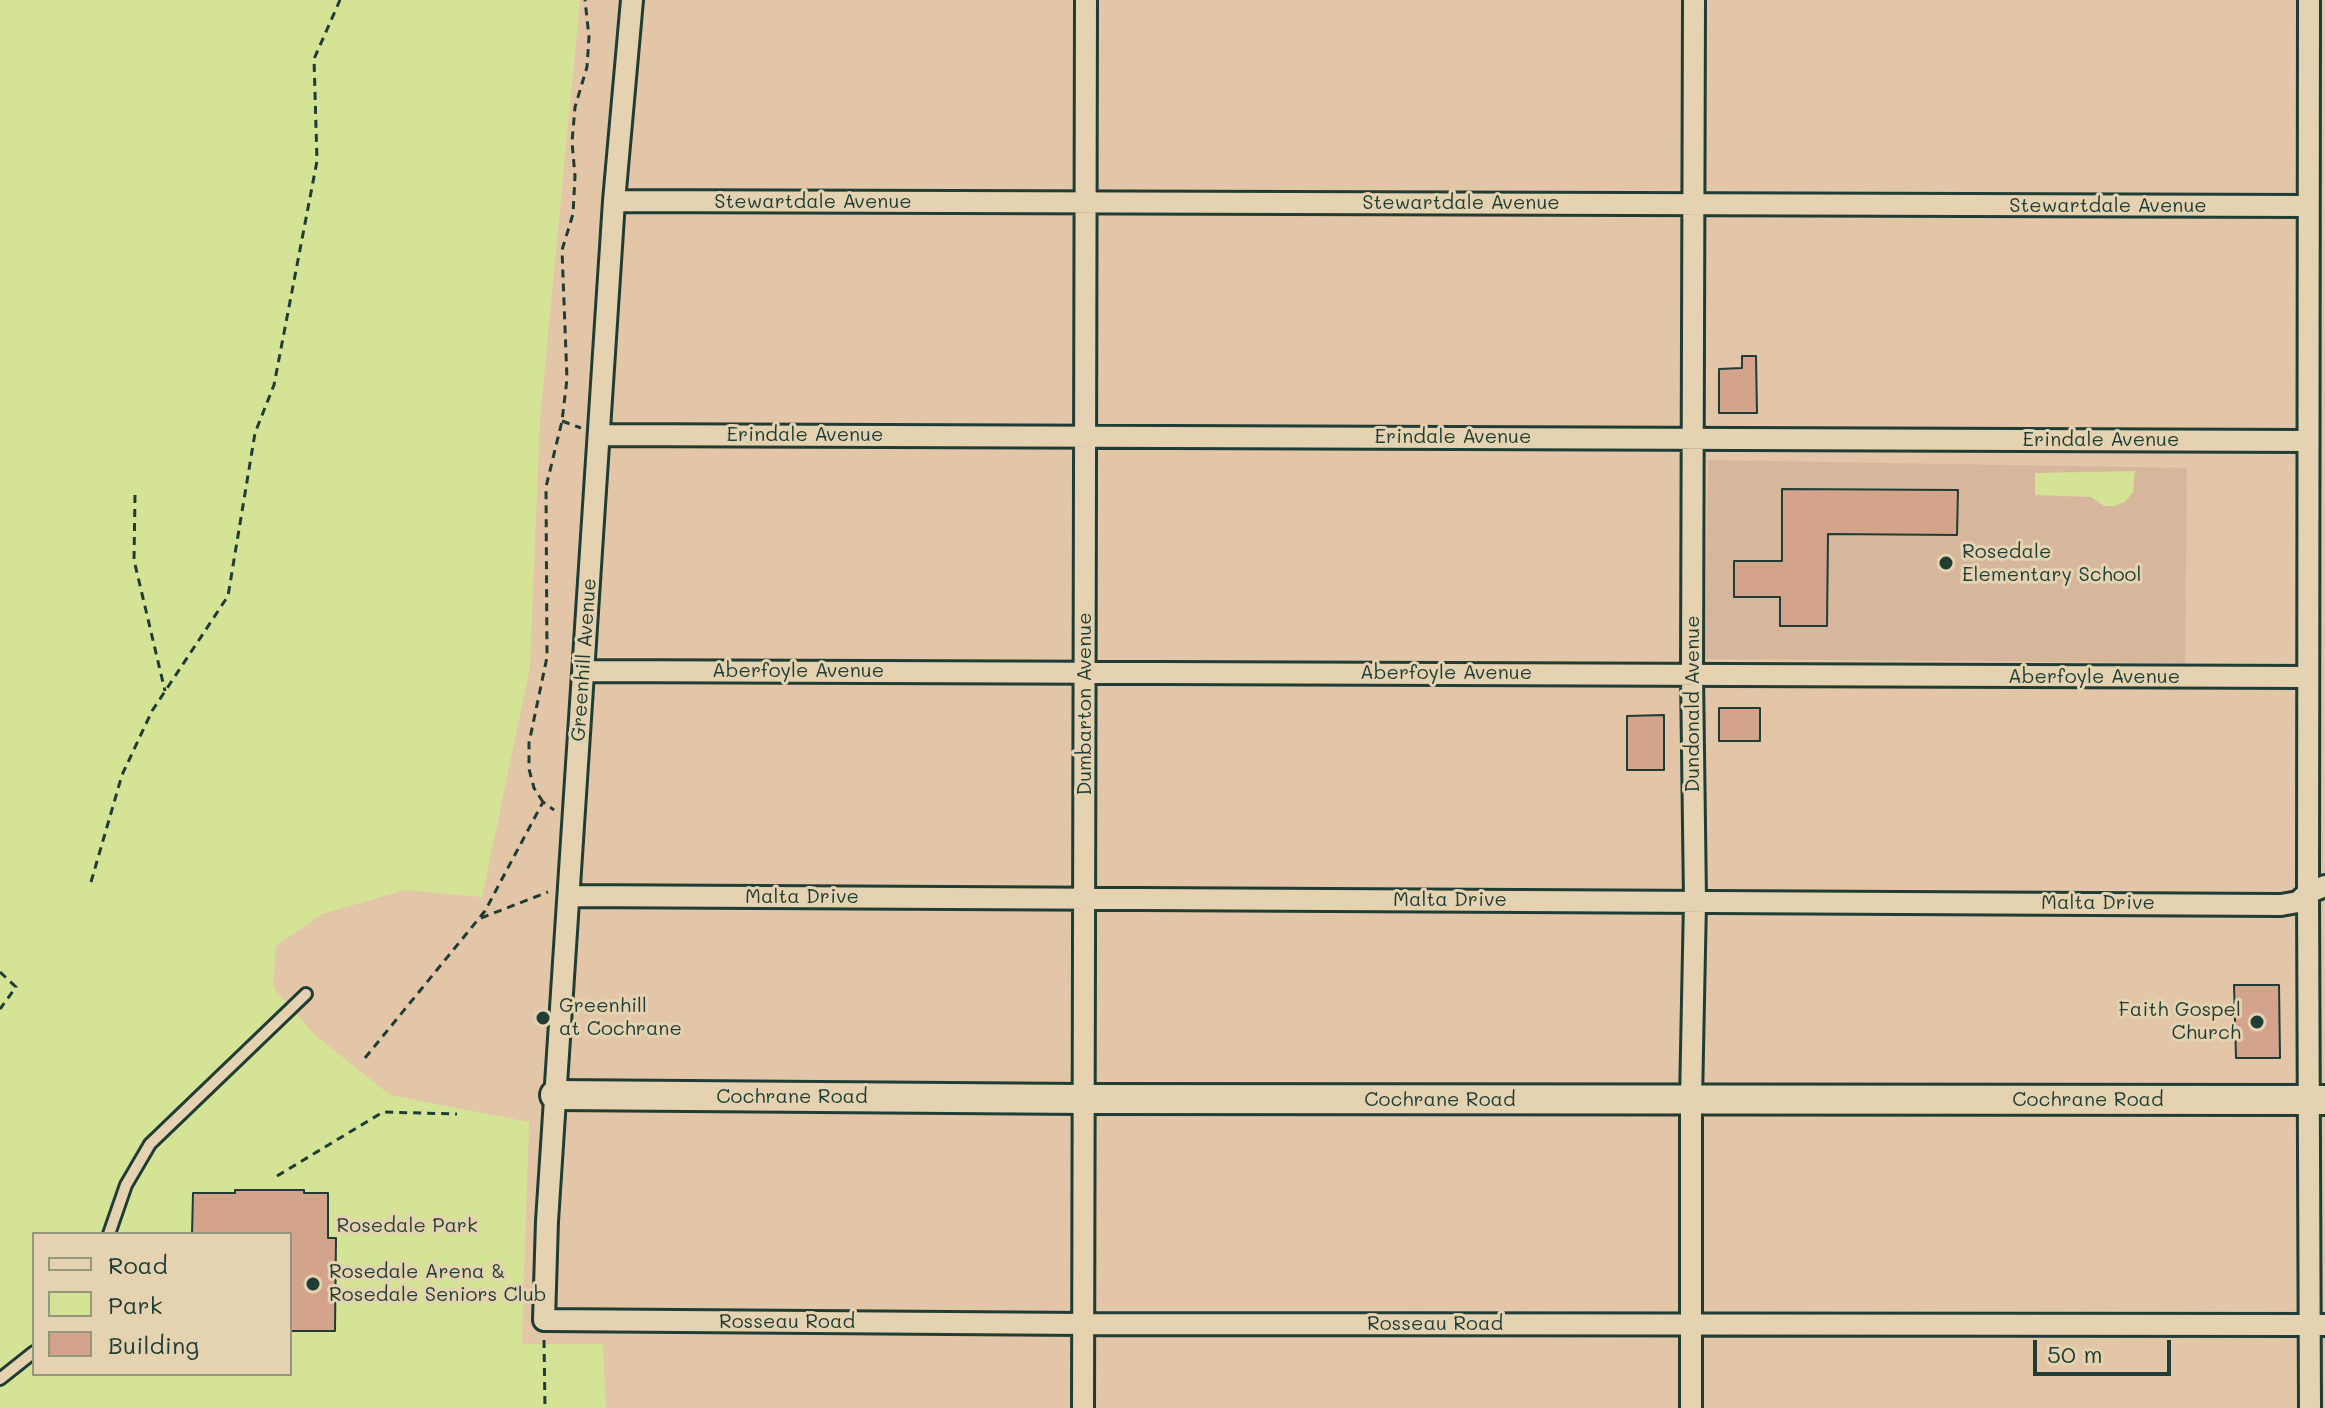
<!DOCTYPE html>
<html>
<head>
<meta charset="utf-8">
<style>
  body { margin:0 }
  #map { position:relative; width:2325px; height:1408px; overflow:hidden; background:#e2c6a7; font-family:Mali,sans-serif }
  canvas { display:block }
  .legend { position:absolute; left:32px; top:1232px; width:260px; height:144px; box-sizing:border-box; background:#e4d2b0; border:2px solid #95967e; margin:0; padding:10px 14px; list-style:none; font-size:24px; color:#1f3d34 }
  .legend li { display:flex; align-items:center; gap:16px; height:40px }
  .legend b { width:40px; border:2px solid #95967e }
  .scale { position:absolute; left:2033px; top:1340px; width:138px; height:36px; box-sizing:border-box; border:4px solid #1f3d34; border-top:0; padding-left:10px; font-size:24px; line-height:28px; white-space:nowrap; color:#1f3d34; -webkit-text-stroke:6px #e4d2b0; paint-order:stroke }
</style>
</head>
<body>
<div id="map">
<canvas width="2325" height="1408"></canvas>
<ul class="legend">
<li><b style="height:10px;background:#e4d2b0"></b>Road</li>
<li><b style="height:22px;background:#d5e397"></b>Park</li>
<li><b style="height:22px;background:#d3a38c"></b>Building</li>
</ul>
<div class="scale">50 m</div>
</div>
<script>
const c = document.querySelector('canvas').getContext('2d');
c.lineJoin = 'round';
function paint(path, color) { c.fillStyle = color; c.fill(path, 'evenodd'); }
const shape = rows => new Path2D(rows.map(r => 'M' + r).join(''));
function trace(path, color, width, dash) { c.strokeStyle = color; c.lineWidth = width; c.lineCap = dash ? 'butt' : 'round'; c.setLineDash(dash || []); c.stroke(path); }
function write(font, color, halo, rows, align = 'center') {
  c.font = font + ' Mali,sans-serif'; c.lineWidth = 6; c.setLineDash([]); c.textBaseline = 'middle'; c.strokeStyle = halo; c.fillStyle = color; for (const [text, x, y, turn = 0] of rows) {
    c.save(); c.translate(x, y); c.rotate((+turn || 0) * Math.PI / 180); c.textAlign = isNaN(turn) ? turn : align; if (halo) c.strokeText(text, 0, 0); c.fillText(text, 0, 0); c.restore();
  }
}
paint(shape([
  [1708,460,2187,468,2185,663,1705,659]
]), '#d6b79b');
paint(shape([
  [0,0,580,0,540,419,530,667,482,897,405,890,322,914,276,946,273,987,315,1035,390,1095,529,1122,522,1344,603,1344,606,1408,0,1408],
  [34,1234,290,1234,290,1374,34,1374],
  [2135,471,2133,492,2125,502,2115,506,2104,506,2091,497,2035,495,2035,473]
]), '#d5e397');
const building = shape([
  [1742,356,1756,356,1757,413,1719,413,1719,369,1742,368,1742,356],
  [1782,489,1958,490,1957,535,1828,534,1827,626,1780,626,1780,597,1734,597,1734,561,1782,561,1782,489],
  [1719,708,1760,708,1760,741,1719,741,1719,708],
  [1664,715,1664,770,1627,770,1627,716,1664,715],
  [2234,985,2279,985,2280,1058,2236,1058,2234,985],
  [235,1190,304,1190,304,1193,328,1193,328,1238,336,1238,335,1331,290,1331,290,1234,192,1234,193,1193,235,1193,235,1190]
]);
paint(building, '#d3a38c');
trace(building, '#1f3d34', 2);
const lane = shape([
  [109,1234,126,1185,150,1144,306,994],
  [0,1379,34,1352]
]);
const street = shape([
  [632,0,614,201,547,1221,544,1320,1083,1324,2325,1325],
  [2309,0,2308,893,2310,1408],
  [614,201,2307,206],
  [599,435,2308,441],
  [584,671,2308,677],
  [569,896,2281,905,2298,902,2308,893,2325,886],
  [1083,1408,1086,0],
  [1691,1408,1691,1100,1695,901,1692,675,1694,0]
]);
const secondary = shape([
  [555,1095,1083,1099,2325,1100]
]);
trace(lane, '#1f3d34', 16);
trace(street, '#1f3d34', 26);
trace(secondary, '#1f3d34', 34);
trace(shape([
  [562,421,581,428],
  [135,495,134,560,165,691],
  [543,802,534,788,529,769,529,743,547,657,546,487,562,421,567,379,562,250,573,214,575,176,572,142,575,107,587,67,589,37,585,0],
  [91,882,122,775,152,711,228,596,255,433,274,385,317,161,314,59,340,0],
  [481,918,548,892],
  [0,972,16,987,0,1009],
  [365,1058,485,911,543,802,554,810],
  [277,1176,383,1112,457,1114],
  [544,1340,545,1408]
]), '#1f3d34', 3, [8, 6]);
trace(lane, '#e4d2b0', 10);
trace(street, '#e4d2b0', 20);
trace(secondary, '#e4d2b0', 28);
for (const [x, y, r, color] of [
  [1946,563,8,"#1f3d34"],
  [543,1018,8,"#1f3d34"],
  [2257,1022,8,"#1f3d34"],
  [313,1284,8,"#1f3d34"]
]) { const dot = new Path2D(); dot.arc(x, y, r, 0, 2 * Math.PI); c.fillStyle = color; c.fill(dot); trace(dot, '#e4d2b0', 3); }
write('20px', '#1f3d34', '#e4d2b0', [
  ["Stewartdale Avenue",813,202],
  ["Stewartdale Avenue",1461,203],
  ["Stewartdale Avenue",2108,206],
  ["Erindale Avenue",805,435],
  ["Erindale Avenue",1453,437],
  ["Erindale Avenue",2101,440],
  ["Greenhill Avenue",584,660,-86],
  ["Aberfoyle Avenue",798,671],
  ["Aberfoyle Avenue",1446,673],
  ["Aberfoyle Avenue",2094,677],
  ["Dumbarton Avenue",1085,704,-90],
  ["Dundonald Avenue",1693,704,-90],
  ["Malta Drive",802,897],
  ["Malta Drive",1450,900],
  ["Malta Drive",2098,903],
  ["Cochrane Road",792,1097],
  ["Cochrane Road",1440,1100],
  ["Cochrane Road",2088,1100],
  ["Rosseau Road",787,1322],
  ["Rosseau Road",1435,1324]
]);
write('20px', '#1f3d34', '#e4d2b0', [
  ["Rosedale",1962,552],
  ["Elementary School",1962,575],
  ["Greenhill",559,1006],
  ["at Cochrane",559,1029],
  ["Faith Gospel",2241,1010,"right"],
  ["Church",2241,1033,"right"],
  ["Rosedale Arena &",329,1272],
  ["Rosedale Seniors Club",329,1295]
], 'left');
write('20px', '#284539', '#e4d2b0', [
  ["Rosedale Park",407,1226]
]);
</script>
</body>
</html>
